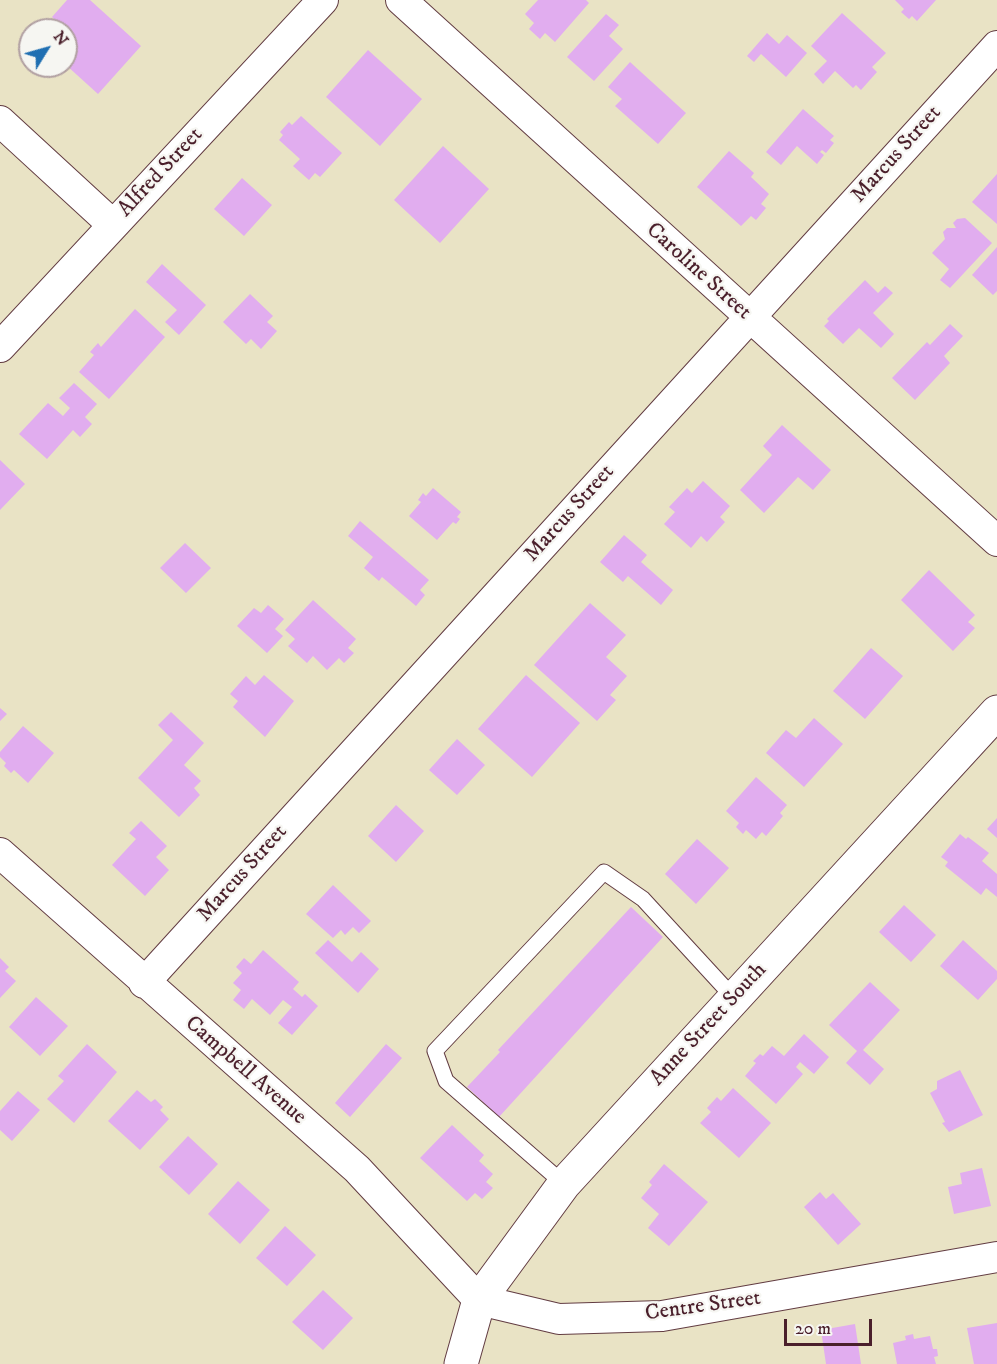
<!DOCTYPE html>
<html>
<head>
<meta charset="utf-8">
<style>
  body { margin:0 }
  #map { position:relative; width:997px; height:1364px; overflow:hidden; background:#e9e3c5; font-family:"IM FELL DW Pica",serif }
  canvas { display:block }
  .north { position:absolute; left:18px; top:18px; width:60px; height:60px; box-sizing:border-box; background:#f6f6f2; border:2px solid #b1a0a2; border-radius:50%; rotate:53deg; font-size:16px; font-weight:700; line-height:24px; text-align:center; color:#4a1f2b }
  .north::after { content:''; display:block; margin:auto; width:21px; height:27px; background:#1f6fb2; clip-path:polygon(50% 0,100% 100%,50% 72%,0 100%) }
  .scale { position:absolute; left:784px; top:1319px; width:88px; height:27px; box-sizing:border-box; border:3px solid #4a1f2b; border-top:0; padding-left:8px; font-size:18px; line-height:21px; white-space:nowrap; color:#4a1f2b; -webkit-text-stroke:4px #f6f6f2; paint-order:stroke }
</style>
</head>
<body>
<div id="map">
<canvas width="997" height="1364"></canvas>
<div class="north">N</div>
<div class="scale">20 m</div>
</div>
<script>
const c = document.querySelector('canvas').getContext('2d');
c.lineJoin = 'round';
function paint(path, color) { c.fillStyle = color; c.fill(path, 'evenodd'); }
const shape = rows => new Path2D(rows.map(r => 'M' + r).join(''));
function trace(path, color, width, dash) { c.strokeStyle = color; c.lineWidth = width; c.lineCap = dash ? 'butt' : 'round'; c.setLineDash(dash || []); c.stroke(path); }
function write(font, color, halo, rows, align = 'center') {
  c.font = font + ' "IM FELL DW Pica",serif'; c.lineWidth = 4.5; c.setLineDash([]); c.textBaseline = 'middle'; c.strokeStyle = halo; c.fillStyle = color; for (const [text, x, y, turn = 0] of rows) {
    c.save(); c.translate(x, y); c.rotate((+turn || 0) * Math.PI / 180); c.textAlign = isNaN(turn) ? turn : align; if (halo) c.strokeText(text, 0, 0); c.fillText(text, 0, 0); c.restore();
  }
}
paint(shape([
  [67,0,90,0,141,46,98,94,66,65,66,60,74,51,66,43,66,36,69,33,52,17],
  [538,0,586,0,589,3,555,42,545,33,540,39,529,29,534,23,525,14],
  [895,0,936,0,917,21,912,16,909,19,901,12,904,9],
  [842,13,886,53,872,67,877,72,861,90,856,85,853,88,835,71,823,84,814,74,827,61,811,46],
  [606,14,619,25,609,36,623,49,594,81,567,57],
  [767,33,779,44,787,35,807,53,786,77,761,54,754,62,747,56],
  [368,50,422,99,380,146,326,97],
  [630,62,686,113,658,144,615,106,622,99,608,87],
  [803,109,834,136,830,140,834,143,826,153,822,150,820,152,824,155,817,164,797,146,781,165,766,152],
  [301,116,342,153,320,177,315,173,309,180,293,166,300,159,279,140,283,135,280,132,289,122,292,125],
  [443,146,489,189,440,243,394,200],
  [729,151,754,173,751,177,769,194,761,204,766,208,756,220,751,216,741,226,697,187],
  [997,174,997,224,972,202],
  [242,178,272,205,244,236,214,209],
  [965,218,992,243,950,288,940,280,949,269,932,253,945,239,943,232,947,228,956,228,953,223,957,219],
  [997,247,997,291,993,295,972,275],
  [162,264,206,305,179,335,165,322,177,310,146,282],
  [865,280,878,293,885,286,893,293,873,313,894,334,881,348,859,328,843,344,824,326,829,321,827,319],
  [250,294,273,316,267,322,277,331,261,349,251,339,246,344,223,322],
  [135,309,165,337,109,399,79,372,94,355,90,352,98,343,101,347],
  [950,324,963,336,944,356,950,363,915,400,892,378,927,342,930,345],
  [74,383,97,404,85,417,92,424,80,437,73,430,47,459,19,434,48,403,63,416,70,408,59,398],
  [782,425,831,470,813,490,798,477,764,513,740,490,772,455,763,446],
  [0,460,25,484,0,510],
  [703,481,730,506,720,517,725,522,707,542,701,536,691,548,664,524,675,512,669,507,687,488,692,493],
  [433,488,461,512,457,517,460,519,456,524,453,522,437,540,409,516,421,502,418,500,423,493,426,496],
  [360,521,429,580,420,590,425,595,416,606,382,577,379,581,364,568,373,557,348,536],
  [624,535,647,555,641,562,673,590,661,605,628,576,623,582,600,562],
  [185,543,211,568,186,593,160,568],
  [929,570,975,615,968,622,975,628,953,651,901,600],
  [313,600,356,639,348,648,354,653,344,663,339,658,327,670,313,656,307,663,288,646,295,639,285,630],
  [590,603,626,635,606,657,627,676,610,695,616,700,597,721,534,665],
  [268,605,284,619,275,629,283,636,267,653,237,626,254,608,261,613],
  [871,648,903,676,865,719,833,691],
  [264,675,294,701,265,737,233,707,238,701,230,694,246,676,255,685],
  [526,675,580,723,532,777,478,729],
  [0,708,7,714,0,721],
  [171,712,204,743,184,765,201,781,194,788,200,795,179,817,138,778,173,740,158,725],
  [814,718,843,744,804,787,766,753,786,730,796,738],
  [23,726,54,753,28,783,14,770,11,773,4,766,6,763,0,757,0,752],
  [457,739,485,765,457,795,429,770],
  [756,777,787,805,780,813,783,816,766,836,762,832,756,839,746,830,743,834,736,827,739,823,726,811],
  [396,805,424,831,396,862,368,836],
  [997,818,997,838,987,829],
  [141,821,167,846,156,857,169,870,145,896,112,865,136,839,129,833],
  [960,834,966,839,968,837,989,853,982,861,997,874,997,897,986,888,981,895,945,866,948,862,941,857],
  [697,839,729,868,696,904,665,874],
  [333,885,371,921,359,933,353,927,345,935,341,930,333,938,306,914],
  [904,905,936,935,911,962,879,932],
  [631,907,663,937,499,1117,467,1087,500,1052,498,1050],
  [328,940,352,962,361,952,379,969,358,993,315,953],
  [963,940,997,971,997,979,978,1000,940,966],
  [263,950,299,982,293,989,302,997,305,994,318,1006,292,1035,278,1023,292,1007,283,1000,270,1015,252,999,244,1009,233,1000,241,990,233,983,242,973,236,967,244,958,251,964],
  [0,958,9,967,5,971,16,981,0,998],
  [870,982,900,1010,863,1050,884,1069,870,1085,846,1063,857,1051,829,1025],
  [36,997,68,1026,40,1056,9,1027],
  [804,1034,829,1057,814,1074,800,1062,796,1067,803,1074,776,1104,745,1076,756,1063,753,1061,760,1054,763,1056,772,1046,784,1056],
  [87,1044,117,1072,74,1123,47,1099,64,1081,58,1076],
  [386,1044,402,1058,350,1117,335,1103],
  [960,1070,983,1115,949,1132,942,1123,945,1122,930,1093,937,1089,937,1081],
  [733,1088,771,1123,739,1158,700,1123,711,1112,707,1108,717,1097,721,1101],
  [137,1090,151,1102,155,1099,163,1107,160,1110,169,1119,140,1150,108,1121],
  [18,1091,40,1110,12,1141,0,1130,0,1111],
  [452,1125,484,1155,479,1161,493,1174,486,1182,493,1188,482,1199,475,1193,467,1201,420,1158],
  [188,1136,218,1164,189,1195,159,1167],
  [664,1164,708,1202,669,1246,648,1228,659,1214,641,1198,652,1185,649,1182],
  [982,1168,991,1206,954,1214,948,1187,962,1184,960,1173],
  [238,1181,270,1210,240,1244,208,1214],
  [820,1192,826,1199,833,1193,861,1224,838,1245,804,1207],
  [285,1226,316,1255,287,1286,256,1258],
  [323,1290,353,1318,323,1350,292,1322],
  [997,1323,997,1364,974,1364,967,1328],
  [855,1324,861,1364,826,1364,821,1330],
  [913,1334,914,1339,930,1336,933,1349,937,1349,938,1356,934,1357,936,1364,897,1364,893,1343,906,1340,905,1336]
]), '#e1adef');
const service = shape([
  [564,1184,446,1081,435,1051,604,872,643,899,734,998]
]);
const minor = shape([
  [401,0,997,541],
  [0,121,113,225],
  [0,347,323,0],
  [0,853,357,1169,479,1300,559,1319,662,1316,997,1257],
  [144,983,997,46]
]);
const tertiary = shape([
  [461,1364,479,1300,564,1184,997,712]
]);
trace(service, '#623c42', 17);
trace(minor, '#623c42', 32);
trace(tertiary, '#623c42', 35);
trace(service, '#fff', 15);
trace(minor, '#fff', 30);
trace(tertiary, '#fff', 33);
write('22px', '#4a1f2b', '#f6f6f2', [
  ["Marcus Street",897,155,-48],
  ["Alfred Street",161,173,-47],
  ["Caroline Street",698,272,42],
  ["Marcus Street",570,514,-48],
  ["Marcus Street",243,874,-48],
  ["Anne Street South",709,1025,-47],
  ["Campbell Avenue",245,1071,41],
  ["Centre Street",703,1307,-8]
]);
</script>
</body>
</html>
